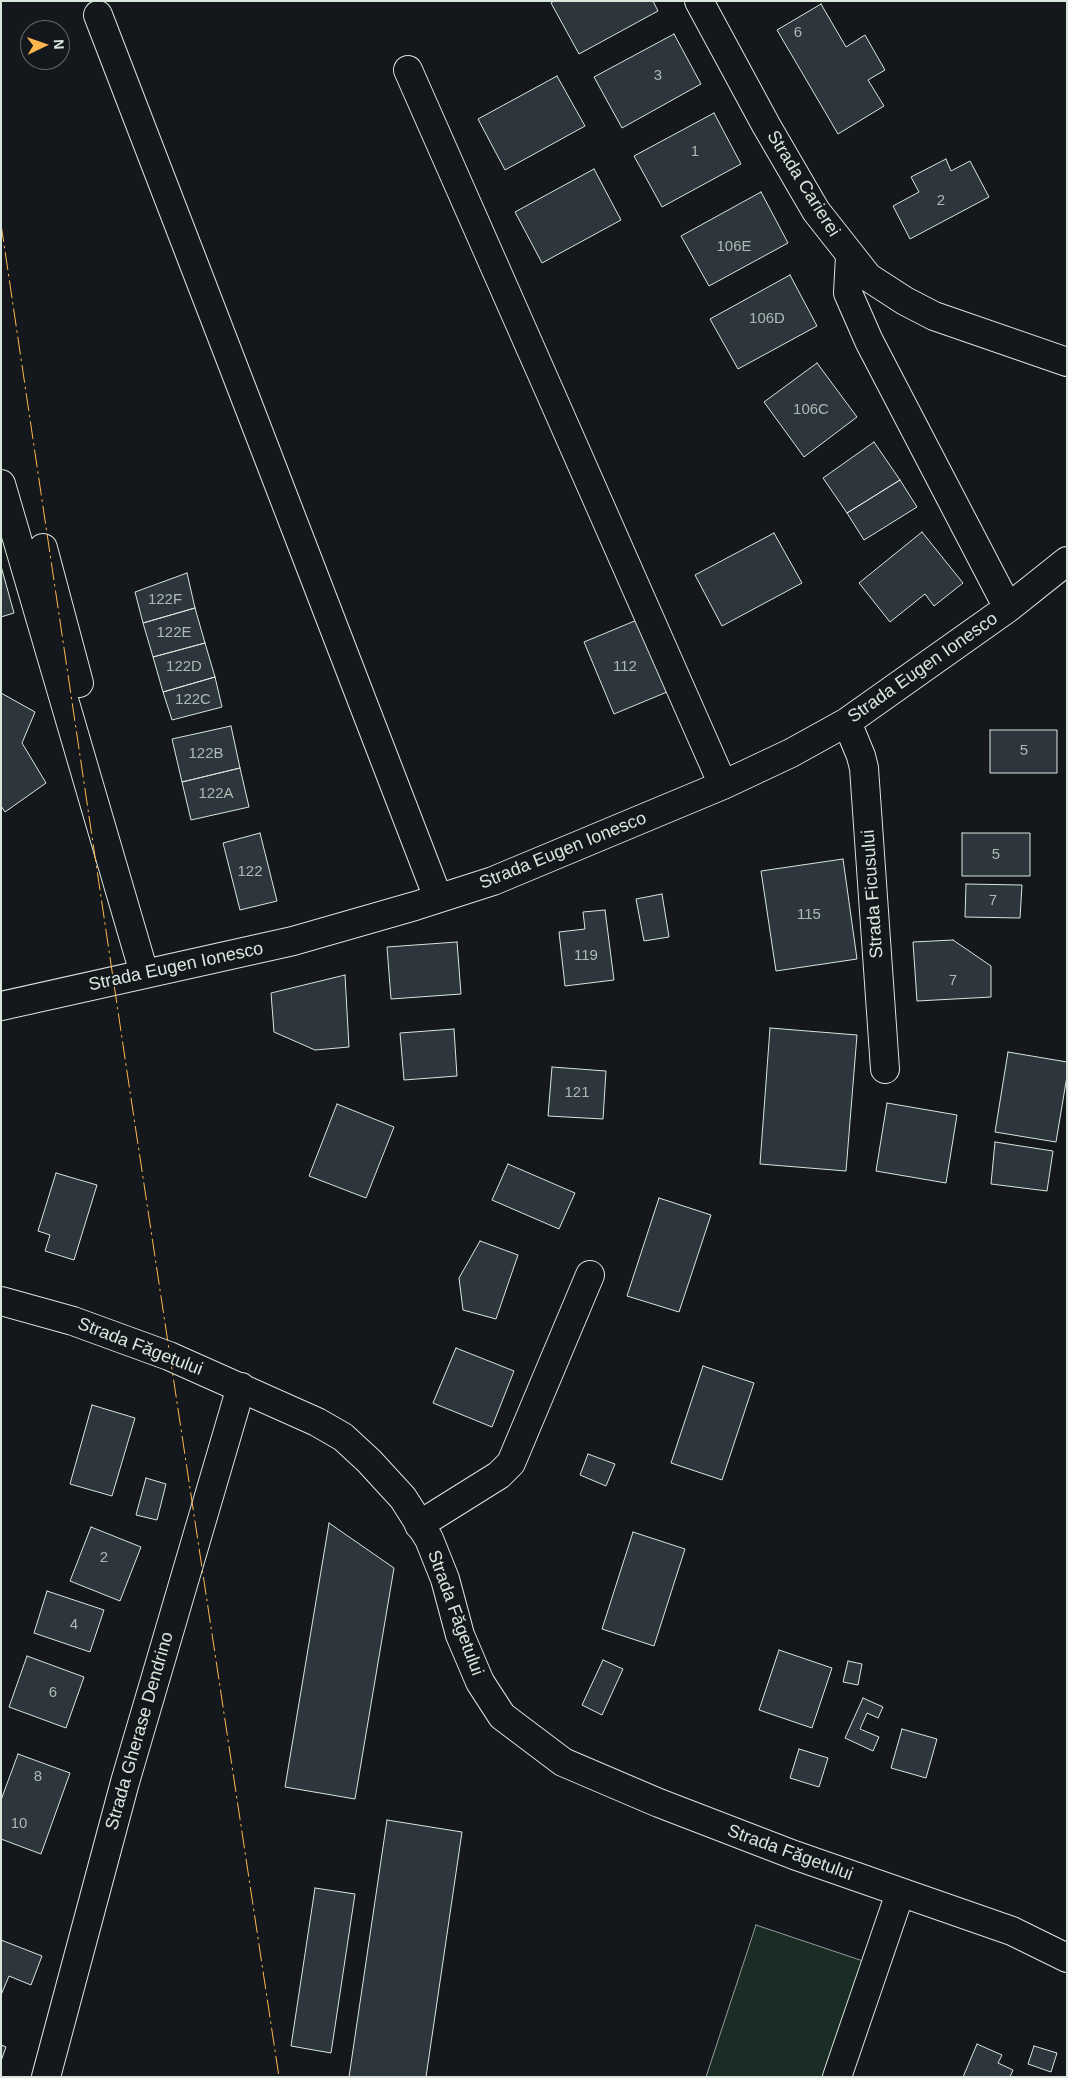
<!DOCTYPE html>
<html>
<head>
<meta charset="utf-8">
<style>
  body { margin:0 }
  #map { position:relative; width:1068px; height:2078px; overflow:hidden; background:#14181c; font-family:Arial,sans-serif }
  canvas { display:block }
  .frame { position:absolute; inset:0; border:2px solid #d8e6dc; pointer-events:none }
  .north { position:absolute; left:20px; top:20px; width:50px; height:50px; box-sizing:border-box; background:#14181c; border:1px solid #626a69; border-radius:50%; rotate:87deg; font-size:14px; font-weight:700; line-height:20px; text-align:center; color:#d8e6dc }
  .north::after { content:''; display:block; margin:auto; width:18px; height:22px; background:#ffb74d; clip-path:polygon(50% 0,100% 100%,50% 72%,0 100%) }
</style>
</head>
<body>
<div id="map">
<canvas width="1068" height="2078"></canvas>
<div class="frame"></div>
<div class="north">N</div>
</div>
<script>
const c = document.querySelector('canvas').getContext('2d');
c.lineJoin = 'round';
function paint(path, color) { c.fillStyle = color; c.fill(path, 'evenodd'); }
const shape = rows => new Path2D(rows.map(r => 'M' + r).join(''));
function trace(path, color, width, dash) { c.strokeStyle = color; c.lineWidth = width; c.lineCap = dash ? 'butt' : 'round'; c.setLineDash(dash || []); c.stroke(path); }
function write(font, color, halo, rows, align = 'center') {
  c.font = font + ' Arial,sans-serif'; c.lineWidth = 4; c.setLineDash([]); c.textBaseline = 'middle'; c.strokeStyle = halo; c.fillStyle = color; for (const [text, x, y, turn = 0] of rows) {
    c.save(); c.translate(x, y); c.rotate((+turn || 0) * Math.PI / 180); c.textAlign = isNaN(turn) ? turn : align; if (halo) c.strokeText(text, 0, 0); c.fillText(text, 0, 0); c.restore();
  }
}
const green = shape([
  [756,1925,866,1962,828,2077,706,2077,756,1925]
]);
paint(green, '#1a2d24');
trace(green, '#939e99', 1);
const building = shape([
  [554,1,653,1,658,11,579,54,551,3,554,1],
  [821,4,846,47,865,35,885,70,868,80,884,106,838,134,777,30,821,4],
  [674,34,701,84,622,128,594,77,674,34],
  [557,76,585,126,505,170,478,119,557,76],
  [714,113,741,164,662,207,634,156,714,113],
  [946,159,951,171,970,161,989,197,910,239,893,206,919,192,911,177,946,159],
  [594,169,621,220,542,263,515,212,594,169],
  [761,192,788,243,709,286,681,236,761,192],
  [790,275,817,326,738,369,710,319,790,275],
  [817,363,857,417,804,457,764,402,817,363],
  [874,442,900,480,847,513,823,478,874,442],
  [900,480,917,507,864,540,847,513,900,480],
  [922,532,963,583,934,606,925,594,890,622,859,583,922,532],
  [774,533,802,583,722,626,695,575,774,533],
  [1,566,14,613,1,617,1,566],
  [187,573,195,608,143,623,135,592,187,573],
  [195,608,205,643,153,657,143,623,195,608],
  [637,620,667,692,614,714,584,642,637,620],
  [205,643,215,677,163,692,153,657,205,643],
  [215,677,222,707,172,720,163,692,215,677],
  [1,693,35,712,22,743,46,783,5,812,1,806,1,693],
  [231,726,240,768,182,782,172,739,231,726],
  [990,730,1057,730,1057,773,990,773,990,730],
  [240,768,249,807,191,820,182,782,240,768],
  [260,833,277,901,240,910,223,843,260,833],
  [962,833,1030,833,1030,876,962,876,962,833],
  [843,859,857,959,776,971,761,871,843,859],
  [966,884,1022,885,1020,918,965,917,966,884],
  [662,894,669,937,644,941,636,899,662,894],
  [605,910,614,980,565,986,559,932,585,929,583,912,605,910],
  [953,940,991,966,991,997,917,1001,913,942,953,940],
  [457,942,461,994,391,999,387,947,457,942],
  [345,975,349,1047,315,1050,274,1032,271,993,345,975],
  [770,1028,857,1035,846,1171,760,1164,770,1028],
  [454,1029,457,1076,404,1080,400,1033,454,1029],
  [1008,1052,1067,1062,1067,1076,1056,1142,995,1132,1008,1052],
  [552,1067,606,1071,603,1119,548,1116,552,1067],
  [887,1103,957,1115,946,1183,876,1171,887,1103],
  [337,1104,394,1127,366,1198,309,1176,337,1104],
  [995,1142,1053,1151,1047,1191,991,1184,995,1142],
  [508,1164,575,1193,559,1229,492,1200,508,1164],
  [56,1173,97,1185,74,1260,45,1251,50,1235,38,1231,56,1173],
  [659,1198,711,1215,679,1312,627,1296,659,1198],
  [480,1241,518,1255,496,1319,463,1310,459,1278,480,1241],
  [456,1348,514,1371,492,1427,433,1403,456,1348],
  [703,1366,754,1383,722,1480,671,1463,703,1366],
  [92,1405,135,1418,112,1496,70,1484,92,1405],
  [588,1454,615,1464,606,1486,580,1475,588,1454],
  [146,1478,166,1484,157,1520,136,1515,146,1478],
  [329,1523,394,1568,355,1799,285,1787,329,1523],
  [91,1527,141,1547,120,1601,70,1581,91,1527],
  [633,1532,685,1549,654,1646,602,1629,633,1532],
  [47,1591,104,1610,90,1652,34,1633,47,1591],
  [779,1650,832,1668,812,1728,759,1710,779,1650],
  [27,1656,84,1677,66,1728,9,1707,27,1656],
  [603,1660,623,1669,602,1715,582,1705,603,1660],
  [848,1661,862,1664,858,1685,843,1682,848,1661],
  [863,1698,883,1707,878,1718,867,1713,860,1729,879,1737,873,1751,845,1738,863,1698],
  [902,1729,937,1739,926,1778,891,1768,902,1729],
  [799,1749,828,1758,819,1787,790,1778,799,1749],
  [18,1754,70,1773,41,1854,1,1839,1,1800,18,1754],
  [387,1820,462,1832,426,2077,349,2077,387,1820],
  [315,1888,355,1894,331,2053,291,2046,315,1888],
  [1,1940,42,1956,31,1985,9,1976,1,1995,1,1940],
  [977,2044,1002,2055,998,2063,1013,2070,1010,2077,963,2077,977,2044],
  [1,2045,6,2047,1,2061,1,2045],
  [1034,2046,1057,2053,1051,2072,1028,2064,1034,2046]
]);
paint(building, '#2c363c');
trace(building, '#d8e6dc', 1);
const minor = shape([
  [699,1,766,125,816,211,868,277,905,301,934,316,1067,362],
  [98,15,438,898],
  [408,70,723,785],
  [850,256,848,293,869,341,1008,608],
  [1,484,144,973],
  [43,548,79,683],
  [847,722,861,756,864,768,885,1069],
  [1,1006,293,941,415,906,493,881,723,785,791,753,847,722,1008,608,1067,561],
  [419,1525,499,1475,511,1463,590,1275],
  [46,2077,125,1782,241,1387],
  [837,2077,900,1893]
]);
const major = shape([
  [1,1301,73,1321,169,1356,317,1422,343,1437,369,1461,403,1498,429,1539,445,1579,460,1635,480,1682,502,1716,563,1762,659,1803,794,1855,1012,1931,1067,1958]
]);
trace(minor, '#d8e6dc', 30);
trace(major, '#d8e6dc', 30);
trace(minor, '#14181c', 28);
trace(major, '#14181c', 28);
trace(shape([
  [1,224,126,1065,279,2077]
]), '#ffb74d', 1, [18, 4, 2.5, 4]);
write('15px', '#adbab4', null, [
  ["6",798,33],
  ["3",658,76],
  ["1",695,152],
  ["2",941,201],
  ["106E",734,247],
  ["106D",767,319],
  ["106C",811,410],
  ["122F",165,600],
  ["122E",174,633],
  ["122D",184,667],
  ["112",625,667],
  ["122C",193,700],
  ["5",1024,751],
  ["122B",206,754],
  ["122A",216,794],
  ["5",996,855],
  ["122",250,872],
  ["7",993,901],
  ["115",809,915],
  ["119",586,956],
  ["7",953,981],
  ["121",577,1093],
  ["2",104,1558],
  ["4",74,1625],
  ["6",53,1693],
  ["8",38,1777],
  ["10",19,1824]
]);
write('18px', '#d8e6dc', '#14181c', [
  ["Strada Carierei",803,184,58],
  ["Strada Eugen Ionesco",923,668,-35],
  ["Strada Eugen Ionesco",563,851,-22],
  ["Strada Ficusului",873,894,-94],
  ["Strada Eugen Ionesco",176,967,-12],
  ["Strada Făgetului",140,1347,21],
  ["Strada Făgetului",455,1613,70],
  ["Strada Gherase Dendrino",140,1731,-74],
  ["Strada Făgetului",790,1853,20]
]);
</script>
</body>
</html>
